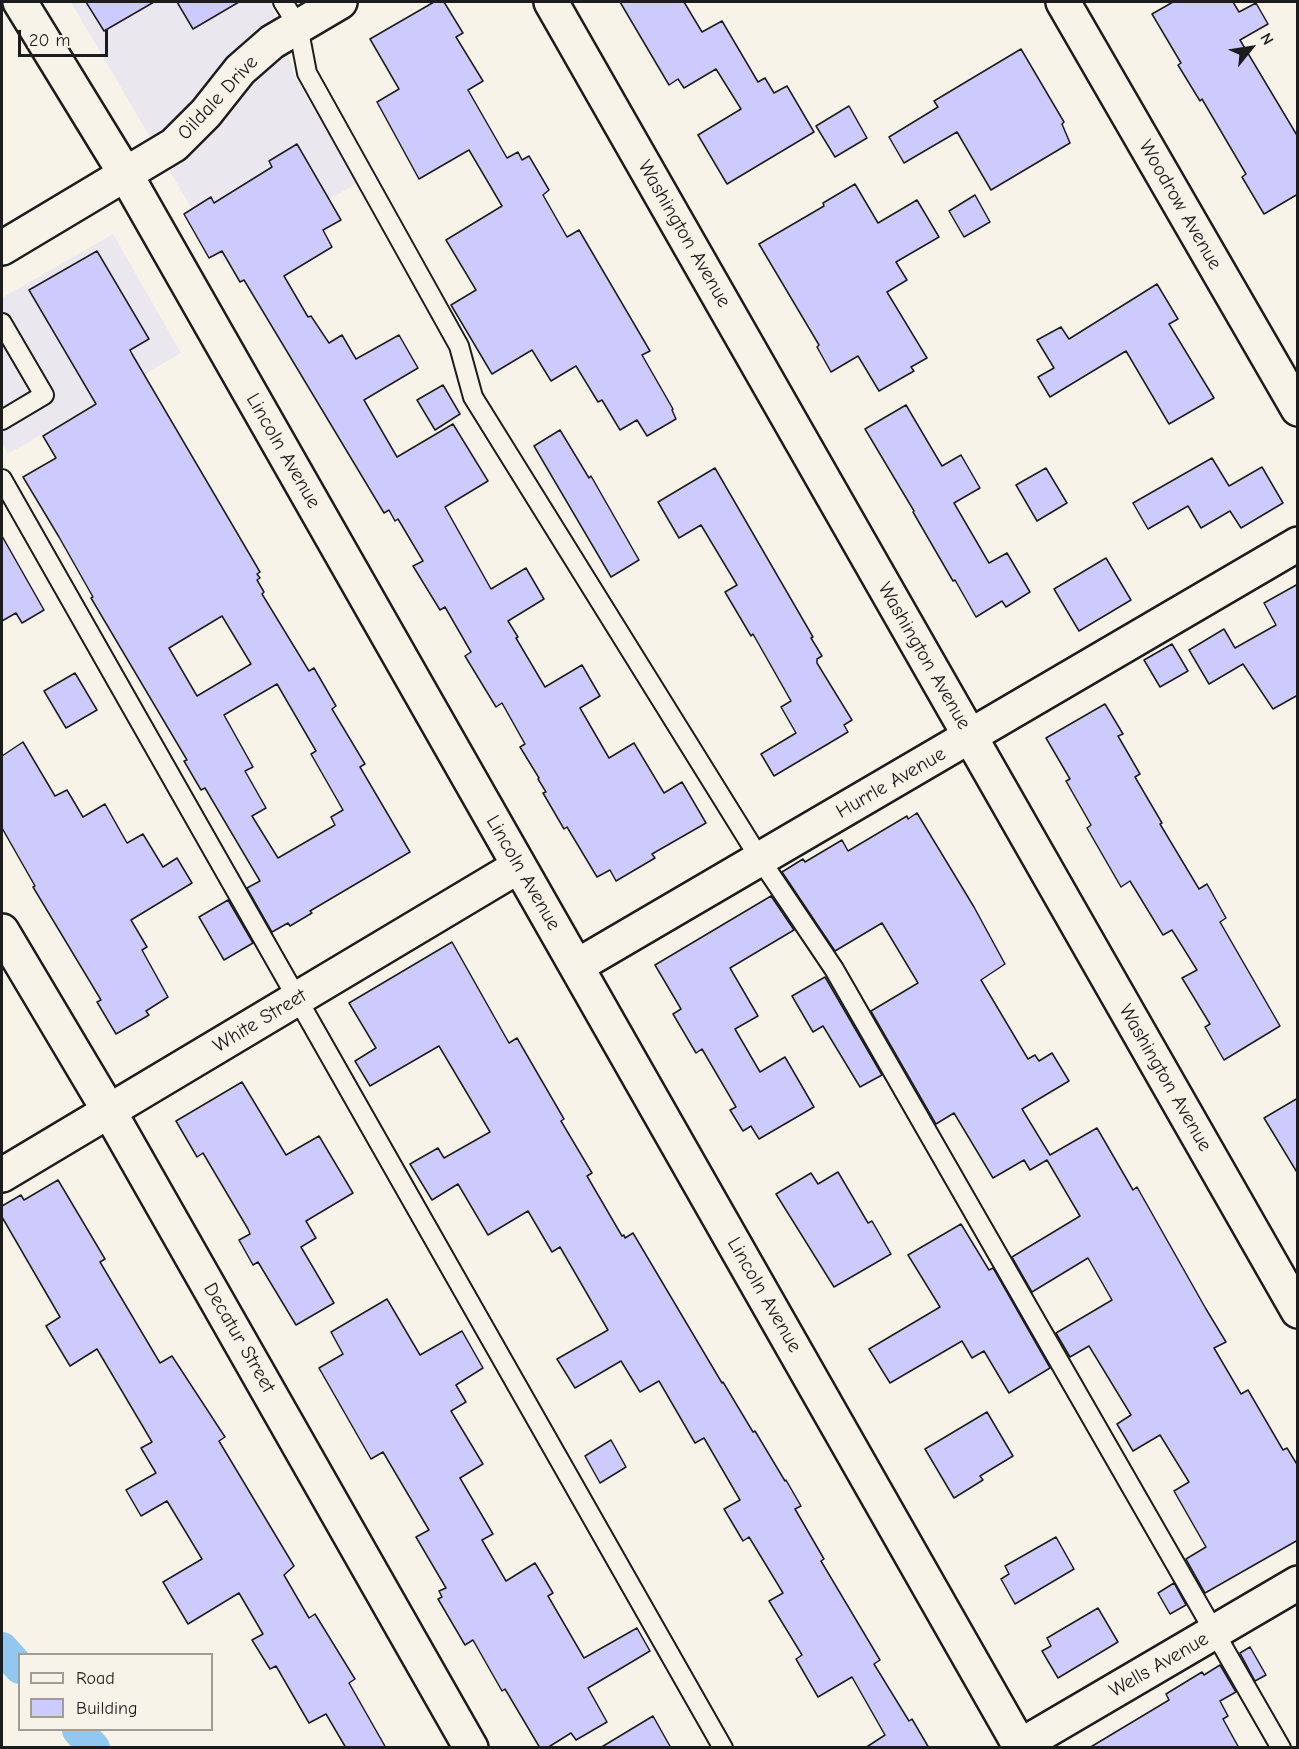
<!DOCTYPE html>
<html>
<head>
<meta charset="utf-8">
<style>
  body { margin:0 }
  #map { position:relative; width:1299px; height:1749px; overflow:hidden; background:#f7f3e8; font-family:"Comic Neue",sans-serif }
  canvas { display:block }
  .frame { position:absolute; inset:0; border:3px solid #1c1c1c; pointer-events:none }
  .legend { position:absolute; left:18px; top:1653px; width:195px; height:78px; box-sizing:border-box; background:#f7f3e8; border:2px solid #9f9d96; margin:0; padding:8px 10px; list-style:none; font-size:18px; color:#1c1c1c }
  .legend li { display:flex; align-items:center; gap:12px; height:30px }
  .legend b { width:30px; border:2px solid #9f9d96 }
  .north { position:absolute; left:1221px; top:18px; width:60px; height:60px; -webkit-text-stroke:4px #f7f3e8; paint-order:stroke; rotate:60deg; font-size:16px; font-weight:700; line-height:24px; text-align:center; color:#1c1c1c }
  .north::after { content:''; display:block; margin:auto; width:21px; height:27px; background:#1c1c1c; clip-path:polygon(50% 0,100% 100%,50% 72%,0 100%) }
  .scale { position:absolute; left:18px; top:30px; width:90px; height:27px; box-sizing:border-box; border:3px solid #1c1c1c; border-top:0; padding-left:8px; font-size:18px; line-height:21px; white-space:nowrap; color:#1c1c1c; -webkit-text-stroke:4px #f7f3e8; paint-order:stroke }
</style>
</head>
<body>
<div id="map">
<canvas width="1299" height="1749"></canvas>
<div class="frame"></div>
<ul class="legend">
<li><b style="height:8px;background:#f7f3e8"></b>Road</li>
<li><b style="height:16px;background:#cdcafd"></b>Building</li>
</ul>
<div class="north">N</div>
<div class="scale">20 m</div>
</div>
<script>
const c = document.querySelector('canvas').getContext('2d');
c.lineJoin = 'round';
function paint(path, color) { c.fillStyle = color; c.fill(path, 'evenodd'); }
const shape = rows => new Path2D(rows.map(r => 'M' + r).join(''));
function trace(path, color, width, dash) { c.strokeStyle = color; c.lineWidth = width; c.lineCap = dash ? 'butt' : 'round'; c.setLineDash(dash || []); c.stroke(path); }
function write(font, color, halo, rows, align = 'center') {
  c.font = font + ' "Comic Neue",sans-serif'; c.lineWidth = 4.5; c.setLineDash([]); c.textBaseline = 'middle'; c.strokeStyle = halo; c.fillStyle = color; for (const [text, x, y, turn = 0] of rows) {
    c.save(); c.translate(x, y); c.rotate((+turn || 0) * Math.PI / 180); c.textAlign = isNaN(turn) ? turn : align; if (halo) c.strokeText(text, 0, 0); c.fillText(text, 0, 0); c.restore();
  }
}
paint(shape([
  [71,2,271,2,295,76,357,183,223,262],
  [113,234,181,353,8,454,2,442,2,298]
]), '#eae7ee');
trace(shape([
  [2,1648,20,1668],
  [78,1730,94,1748]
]), '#92c8f0', 32);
const building = shape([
  [86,2,154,2,104,31,86,2],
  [177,2,239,2,193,29,177,2],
  [434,2,444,2,463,33,456,37,483,81,468,90,507,158,518,152,522,160,529,156,549,190,543,195,567,237,579,230,650,351,642,355,673,409,672,410,676,419,647,436,637,420,620,430,602,400,598,402,576,366,551,381,532,350,492,374,451,305,476,290,446,240,502,206,469,150,419,179,377,102,399,89,370,39,434,2],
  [620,2,684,2,702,32,722,21,758,82,765,78,774,93,787,86,814,132,727,184,698,135,741,109,716,69,684,88,678,79,669,85,620,2],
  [1173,2,1233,2,1239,12,1256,3,1268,24,1240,40,1298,137,1298,194,1264,214,1242,177,1246,174,1202,99,1200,101,1178,65,1181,63,1152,14,1173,2],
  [1021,49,1064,122,1062,124,1070,143,991,190,957,132,904,163,889,137,938,107,934,101,1021,49],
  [849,106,867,138,835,157,816,126,849,106],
  [297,144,341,220,323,230,332,247,284,276,308,317,311,316,329,343,342,335,356,359,399,335,418,368,364,400,397,457,453,424,488,481,445,507,491,589,526,568,544,599,508,621,518,637,516,638,545,687,582,665,600,696,580,708,609,758,634,743,664,793,682,782,706,823,652,854,655,858,616,881,610,870,597,877,567,827,564,829,543,793,546,792,538,779,539,778,520,747,525,744,502,703,496,707,465,656,471,652,445,607,440,610,413,566,423,561,398,519,395,521,389,510,384,513,244,280,240,282,222,251,209,258,184,214,211,197,214,203,272,167,269,161,297,144],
  [855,184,878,223,917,200,939,237,896,262,907,280,887,292,927,358,911,367,914,371,879,391,858,356,831,372,817,347,819,345,759,244,824,206,823,203,855,184],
  [975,195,990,222,964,237,949,211,975,195],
  [97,251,149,339,130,350,132,354,260,572,257,574,260,578,257,580,264,592,262,594,309,671,314,668,336,706,332,709,365,764,360,767,410,852,310,911,312,913,290,926,288,923,272,932,247,888,260,881,205,788,201,790,184,761,187,760,91,598,93,597,59,537,23,477,56,458,43,436,96,404,29,290,97,251],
  [222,616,251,664,197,696,169,648,222,616],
  [277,684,316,751,311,754,343,810,331,817,335,825,278,858,252,816,266,808,245,771,253,767,224,715,277,684],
  [1157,284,1178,319,1169,324,1214,398,1169,424,1126,351,1050,397,1038,377,1054,368,1037,340,1061,327,1069,339,1157,284],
  [443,385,460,414,435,430,417,400,443,385],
  [906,405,942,466,961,455,980,488,954,503,989,563,1007,553,1030,592,1006,607,1002,601,976,617,955,580,953,581,913,512,914,511,865,429,906,405],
  [560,430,589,478,591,476,639,560,611,577,534,446,560,430],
  [1212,458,1229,486,1262,467,1283,503,1241,528,1230,511,1201,528,1188,506,1148,529,1133,503,1212,458],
  [715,468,813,637,811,638,822,656,817,659,817,663,852,720,844,725,848,732,774,776,761,754,796,733,781,707,791,701,753,634,751,636,725,592,737,585,701,525,679,538,658,502,715,468],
  [1046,468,1067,503,1037,521,1016,485,1046,468],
  [2,536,44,610,22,623,16,613,2,621,2,536],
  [1106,558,1131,600,1079,631,1054,589,1106,558],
  [1298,584,1298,695,1273,709,1243,664,1209,684,1189,650,1224,629,1235,648,1276,625,1264,603,1298,584],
  [1172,644,1188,671,1160,687,1144,660,1172,644],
  [75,673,97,710,66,728,44,691,75,673],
  [1105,704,1123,734,1118,736,1140,774,1135,777,1162,823,1160,824,1199,889,1207,884,1226,918,1220,922,1280,1026,1224,1060,1205,1027,1210,1024,1182,978,1197,970,1172,930,1163,935,1130,881,1121,887,1087,828,1091,825,1066,781,1070,779,1046,738,1105,704],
  [23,742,55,796,67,790,83,817,105,804,127,843,143,834,163,867,177,858,192,883,131,920,147,947,142,950,168,997,146,1011,149,1015,116,1034,97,1002,101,1000,33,887,35,886,2,828,2,756,23,742],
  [917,813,974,907,1005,964,981,980,1028,1059,1035,1055,1039,1061,1052,1053,1069,1081,1022,1109,1050,1155,1097,1128,1133,1190,1137,1187,1206,1309,1226,1342,1214,1348,1241,1394,1248,1390,1283,1450,1287,1448,1298,1466,1298,1540,1205,1593,1186,1559,1206,1547,1174,1491,1189,1482,1160,1435,1133,1451,1117,1424,1131,1415,1089,1346,1070,1357,1056,1333,1112,1300,1088,1258,1032,1292,1012,1257,1080,1216,1047,1160,1030,1170,1024,1160,993,1178,954,1113,936,1124,871,1011,918,983,882,923,835,951,782,872,803,859,805,862,842,840,848,851,907,816,908,819,917,813],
  [771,896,794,930,730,968,758,1016,735,1029,760,1072,785,1057,814,1107,759,1139,751,1126,743,1131,730,1110,736,1107,702,1049,696,1053,673,1014,681,1009,655,965,771,896],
  [228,900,253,943,224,960,199,917,228,900],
  [452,942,509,1043,517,1038,564,1119,561,1121,592,1173,587,1176,622,1236,624,1235,625,1238,633,1233,722,1383,723,1382,753,1432,755,1431,785,1481,786,1480,801,1506,795,1509,824,1559,821,1561,880,1660,874,1664,909,1721,912,1719,929,1748,865,1748,885,1735,852,1677,818,1697,796,1659,802,1655,769,1601,783,1593,749,1537,743,1541,724,1509,740,1500,704,1438,695,1443,659,1381,640,1392,621,1361,575,1388,557,1359,608,1330,560,1247,552,1252,528,1211,488,1235,458,1184,432,1200,410,1164,438,1148,444,1158,490,1132,439,1046,370,1086,355,1061,376,1048,349,1003,452,942],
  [825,977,882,1075,860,1087,823,1026,813,1032,792,996,825,977],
  [242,1082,286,1155,319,1136,353,1193,306,1221,316,1238,301,1247,334,1303,296,1325,258,1262,253,1265,239,1240,250,1234,248,1229,203,1153,197,1157,176,1121,242,1082],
  [1298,1098,1298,1174,1264,1118,1298,1098],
  [838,1172,868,1223,872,1221,891,1254,834,1287,776,1194,811,1173,818,1184,838,1172],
  [58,1180,105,1259,100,1262,160,1363,172,1356,225,1437,219,1441,294,1566,284,1575,309,1618,315,1614,355,1679,349,1683,386,1748,346,1748,326,1714,309,1723,276,1666,270,1669,252,1640,263,1634,239,1593,188,1624,163,1582,202,1559,167,1501,141,1516,126,1490,156,1473,141,1448,152,1442,97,1349,70,1366,46,1326,60,1317,2,1217,2,1206,21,1195,24,1200,58,1180],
  [961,1224,989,1270,993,1268,1050,1368,1009,1393,984,1351,972,1358,962,1341,890,1383,869,1349,940,1307,908,1255,961,1224],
  [387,1299,420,1355,462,1331,483,1368,456,1385,466,1402,451,1411,483,1464,460,1478,493,1534,482,1540,506,1581,535,1563,553,1593,548,1596,584,1658,637,1628,650,1651,588,1688,607,1722,576,1740,571,1733,547,1748,540,1748,505,1689,502,1691,473,1640,465,1645,438,1599,442,1597,439,1591,446,1588,416,1537,429,1530,383,1452,371,1459,319,1368,343,1354,331,1332,387,1299],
  [987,1412,1013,1456,980,1476,983,1480,954,1498,925,1449,987,1412],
  [611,1440,626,1467,600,1483,585,1456,611,1440],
  [1056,1537,1074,1569,1015,1604,1001,1579,1009,1574,1005,1566,1056,1537],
  [1174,1583,1186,1605,1170,1614,1158,1593,1174,1583],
  [1098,1608,1118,1642,1058,1678,1042,1651,1051,1646,1047,1638,1098,1608],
  [1250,1647,1266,1675,1255,1681,1240,1653,1250,1647],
  [1220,1665,1236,1692,1220,1701,1228,1716,1223,1719,1239,1748,1089,1748,1169,1700,1166,1694,1202,1672,1204,1675,1220,1665],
  [653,1716,671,1748,600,1748,653,1716]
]);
paint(building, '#cdcafd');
trace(building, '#1c1c1c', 1.5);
const service = shape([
  [283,2,298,26,307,73,459,346,473,397,760,859,834,969,1281,1748],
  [2,323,44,395,2,420],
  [2,479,723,1748]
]);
const minor = shape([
  [20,2,126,175,1021,1748],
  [551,2,1298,1311],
  [1063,2,1298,409],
  [577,966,1298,544],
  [2,1175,519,866],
  [1020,1746,1298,1583]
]);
const tertiary = shape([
  [2,248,174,145,206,113,240,70,272,42,340,2],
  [2,931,109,1111,471,1748]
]);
trace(service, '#1c1c1c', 22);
trace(minor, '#1c1c1c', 38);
trace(tertiary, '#1c1c1c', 38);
trace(service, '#f7f3e8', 18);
trace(minor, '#f7f3e8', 33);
trace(tertiary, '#f7f3e8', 33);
write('20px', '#1c1c1c', '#f7f3e8', [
  ["Oildale Drive",218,98,-47],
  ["Woodrow Avenue",1180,205,60],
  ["Washington Avenue",684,234,60],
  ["Lincoln Avenue",283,451,60],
  ["Washington Avenue",924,656,60],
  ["Hurrle Avenue",891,783,-30],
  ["Lincoln Avenue",523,873,60],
  ["White Street",260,1021,-31],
  ["Washington Avenue",1165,1078,60],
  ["Lincoln Avenue",764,1295,60],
  ["Decatur Street",239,1338,60],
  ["Wells Avenue",1159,1665,-30]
]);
</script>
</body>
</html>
